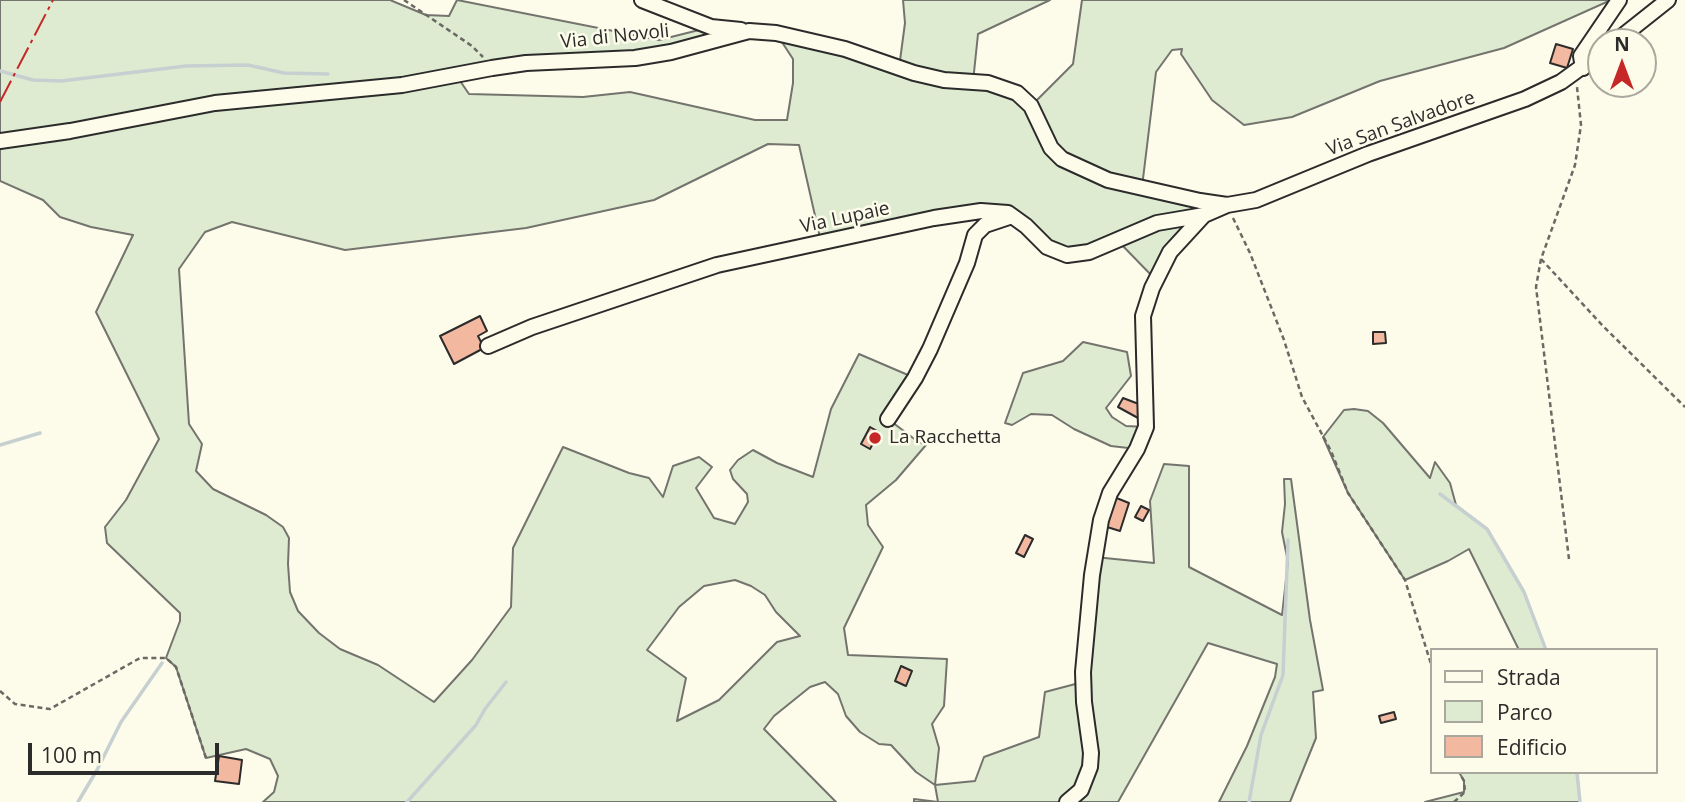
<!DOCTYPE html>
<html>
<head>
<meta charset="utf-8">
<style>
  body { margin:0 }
  #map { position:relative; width:1685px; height:802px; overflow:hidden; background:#fdfbea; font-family:"Open Sans",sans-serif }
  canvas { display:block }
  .legend { position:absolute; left:1430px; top:648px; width:228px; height:126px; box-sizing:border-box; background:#fdfbea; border:2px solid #a9a89e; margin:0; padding:9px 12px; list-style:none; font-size:21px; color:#2b2b2b }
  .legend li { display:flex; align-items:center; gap:14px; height:35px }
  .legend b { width:35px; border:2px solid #a9a89e }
  .north { position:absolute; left:1587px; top:28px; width:70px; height:70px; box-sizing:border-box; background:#fdfbea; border:2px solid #a9a89e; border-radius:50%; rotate:0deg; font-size:19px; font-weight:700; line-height:28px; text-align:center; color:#2b2b2b }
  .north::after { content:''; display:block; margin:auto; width:24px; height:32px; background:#c62828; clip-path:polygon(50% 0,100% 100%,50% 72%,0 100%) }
  .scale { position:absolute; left:28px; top:743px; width:191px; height:32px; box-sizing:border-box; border:4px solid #2b2b2b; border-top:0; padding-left:9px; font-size:21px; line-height:24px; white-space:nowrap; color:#2b2b2b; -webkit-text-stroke:5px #fdfbea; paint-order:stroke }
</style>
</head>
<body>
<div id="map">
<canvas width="1685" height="802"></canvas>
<ul class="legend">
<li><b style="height:9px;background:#fdfbea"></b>Strada</li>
<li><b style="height:19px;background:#deebd1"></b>Parco</li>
<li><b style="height:19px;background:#f2b8a0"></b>Edificio</li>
</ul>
<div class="north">N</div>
<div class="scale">100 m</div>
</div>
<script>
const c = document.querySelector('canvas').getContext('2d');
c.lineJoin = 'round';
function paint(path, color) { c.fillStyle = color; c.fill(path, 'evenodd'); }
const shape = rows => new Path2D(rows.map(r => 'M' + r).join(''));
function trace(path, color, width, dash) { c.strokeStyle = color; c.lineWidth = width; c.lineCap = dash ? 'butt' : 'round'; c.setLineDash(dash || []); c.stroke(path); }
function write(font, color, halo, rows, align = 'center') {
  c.font = font + ' "Open Sans",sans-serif'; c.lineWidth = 5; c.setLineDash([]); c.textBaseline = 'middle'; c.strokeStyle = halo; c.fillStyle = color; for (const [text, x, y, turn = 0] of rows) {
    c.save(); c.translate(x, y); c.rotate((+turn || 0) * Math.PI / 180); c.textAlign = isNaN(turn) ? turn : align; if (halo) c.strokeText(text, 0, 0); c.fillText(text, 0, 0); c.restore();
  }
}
const green = shape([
  [0,0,390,0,426,15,449,16,457,0,659,40,711,27,749,31,671,52,456,75,469,94,583,97,630,92,755,120,787,120,793,83,793,59,776,33,899,68,905,23,903,0,1050,0,978,34,973,82,1031,106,1073,64,1082,0,1611,0,1504,48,1380,81,1292,117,1244,125,1212,100,1181,54,1182,49,1172,50,1156,72,1142,187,1200,201,1204,215,1156,280,1118,241,1067,255,1008,213,821,242,799,145,768,144,654,200,526,228,345,250,232,222,205,232,179,269,189,424,202,444,196,471,213,489,266,515,283,527,289,538,288,564,290,592,298,611,319,633,340,649,378,665,434,702,472,660,511,607,513,548,563,447,629,473,649,478,663,497,673,466,699,457,712,467,696,488,714,518,735,524,748,502,747,494,733,479,730,470,738,460,753,450,777,463,813,477,831,409,859,354,915,378,888,419,917,441,926,445,896,480,866,505,868,525,883,547,844,628,848,655,947,659,944,706,932,724,939,748,935,785,975,781,984,757,1039,737,1045,692,1083,682,1095,557,1154,563,1150,501,1164,464,1189,466,1189,567,1282,615,1288,562,1282,532,1285,504,1284,479,1291,479,1310,620,1323,690,1313,692,1316,738,1290,802,1219,802,1247,746,1275,677,1277,664,1208,643,1118,802,914,802,914,799,938,802,935,785,916,772,891,745,879,744,860,732,846,716,838,694,825,682,810,687,774,716,764,729,836,802,263,802,274,792,278,776,270,759,246,749,206,758,176,667,166,658,180,621,180,613,107,543,105,527,126,500,159,439,96,312,133,235,91,227,60,217,43,200,0,181,0,0],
  [735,580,751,586,765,595,776,612,800,636,777,642,719,700,677,721,686,678,647,650,679,607,704,586,735,580],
  [1083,342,1127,352,1131,376,1106,408,1112,417,1126,426,1146,427,1137,449,1111,446,1074,429,1052,415,1031,414,1012,425,1005,423,1023,373,1063,361,1083,342],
  [1354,409,1368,411,1383,423,1430,478,1435,462,1450,483,1456,505,1487,529,1501,552,1524,592,1546,650,1519,650,1469,549,1448,561,1405,580,1348,493,1323,437,1344,410,1354,409],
  [1459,772,1577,772,1580,802,1425,802,1464,792,1464,781,1459,772]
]);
paint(green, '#deebd1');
trace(green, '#74746e', 2);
trace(shape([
  [0,71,33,80,61,81,186,66,248,65,284,73,328,74],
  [0,445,40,433],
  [1440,494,1487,529,1524,592,1546,650],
  [1577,772,1580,802],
  [78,802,97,770,121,722,162,663],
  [407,802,476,725,485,709,506,682],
  [1249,802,1261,735,1283,675,1288,540]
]), '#c7d0d0', 3.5);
const building = shape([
  [1556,44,1573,49,1567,68,1550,63,1556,44],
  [480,316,487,331,478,336,484,348,454,364,440,336,480,316],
  [1373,332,1385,332,1386,343,1373,344,1373,332],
  [1123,398,1144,406,1138,418,1118,407,1123,398],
  [870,427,879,432,870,449,861,444,870,427],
  [1114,497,1129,503,1120,531,1107,527,1114,497],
  [1141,506,1149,510,1143,521,1135,517,1141,506],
  [1025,535,1033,539,1024,557,1016,553,1025,535],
  [901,666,912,671,906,686,895,681,901,666],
  [1394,712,1396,719,1381,723,1379,716,1394,712],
  [219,756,242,760,239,784,215,781,219,756]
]);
paint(building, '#f2b8a0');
trace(building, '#2b2b2b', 2);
const minor = shape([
  [642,0,711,27,741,30],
  [1615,42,1668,0],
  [1583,68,1581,56,1619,0],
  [0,141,70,131,215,103,402,85,492,68,526,63,635,58,671,52,749,31,776,33,845,49,914,73,944,80,988,83,1017,93,1031,106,1051,148,1062,159,1108,180,1200,201,1227,205],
  [488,346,532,327,717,265,934,218,981,211,1008,213,1026,226,1047,247,1067,255,1089,252,1157,223,1204,215,1227,205,1256,200,1368,154,1525,99,1561,82,1601,53],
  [888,419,915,378,930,349,967,263,975,235,985,225,1009,217],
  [1067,802,1081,790,1090,767,1091,753,1084,702,1083,672,1092,575,1101,520,1110,493,1137,449,1146,427,1143,316,1152,288,1170,252,1204,215]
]);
trace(minor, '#2b2b2b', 18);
trace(shape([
  [404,0,472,46,483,57],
  [1233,218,1250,253,1284,340,1302,397,1331,451,1348,493,1405,580,1431,664],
  [1541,259,1603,326,1685,407],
  [1569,559,1536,287,1541,259,1575,165,1581,125,1577,87],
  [0,691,15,704,50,709,140,658,166,658,176,667,206,758],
  [1454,802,1465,792,1464,781,1459,772]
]), '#6a6964', 2.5, [5, 3.5]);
trace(minor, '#fdfbea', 14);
trace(shape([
  [0,102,53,0]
]), '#c62828', 2, [24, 5, 3.5, 5]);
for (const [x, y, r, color] of [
  [875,438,7,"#c62828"]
]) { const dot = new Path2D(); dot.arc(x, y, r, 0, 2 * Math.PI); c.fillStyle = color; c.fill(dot); trace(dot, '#fdfbea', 2.5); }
write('19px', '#2b2b2b', '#fdfbea', [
  ["Via di Novoli",615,37,-6],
  ["Via San Salvadore",1401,124,-20],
  ["Via Lupaie",845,218,-12]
]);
write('19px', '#2b2b2b', '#fdfbea', [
  ["La Racchetta",889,438]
], 'left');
</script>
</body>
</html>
